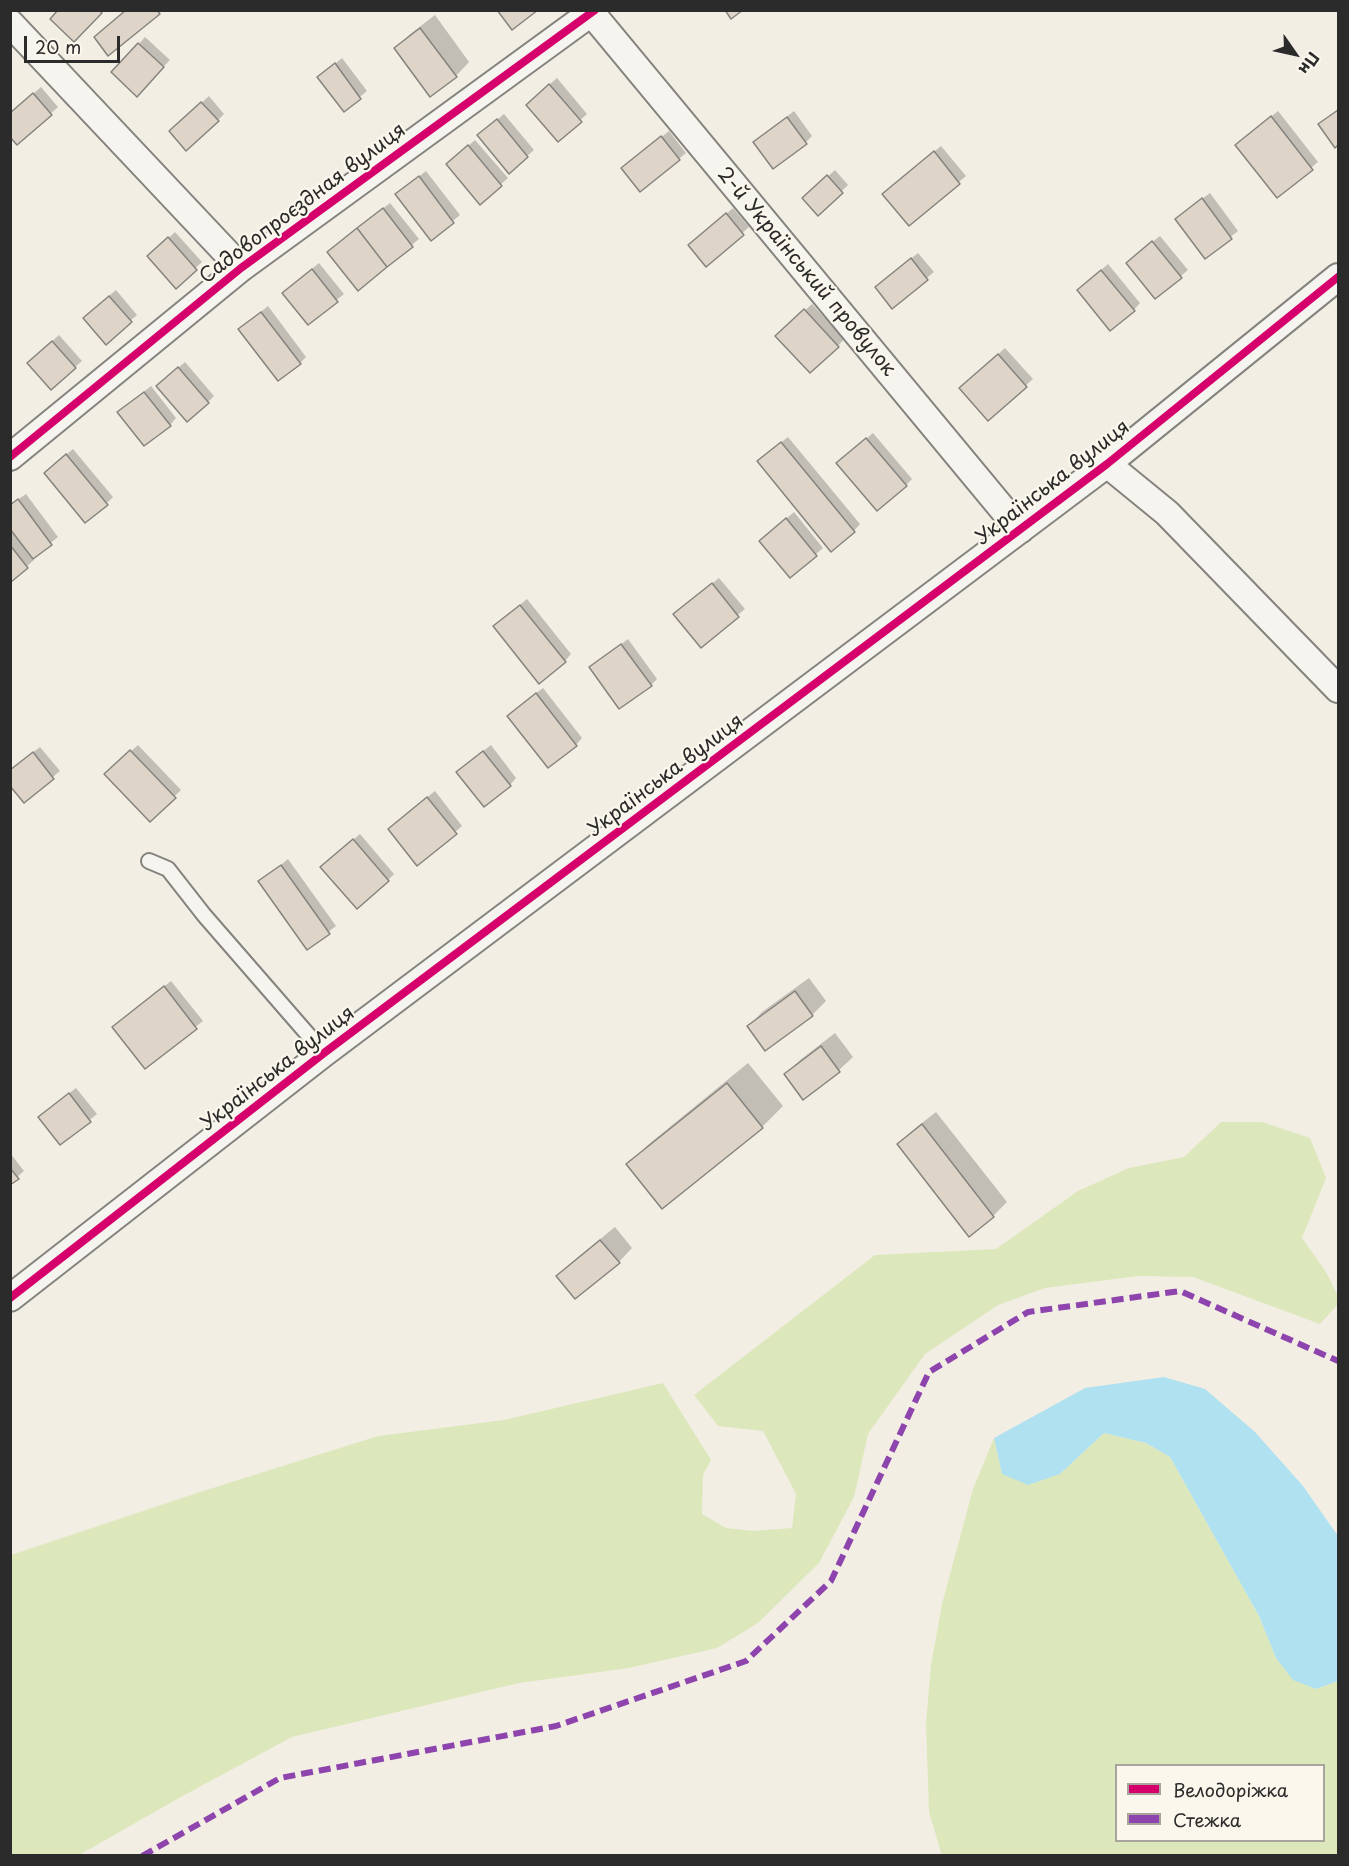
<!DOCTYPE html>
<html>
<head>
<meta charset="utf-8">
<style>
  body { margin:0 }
  #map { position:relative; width:1349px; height:1866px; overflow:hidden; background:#f3eee4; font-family:"Playpen Sans",sans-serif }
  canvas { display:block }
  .frame { position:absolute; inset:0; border:12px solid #2b2b2b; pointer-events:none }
  .legend { position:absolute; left:1115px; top:1764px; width:210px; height:78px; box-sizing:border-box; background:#fbf7ec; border:2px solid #a8a59f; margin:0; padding:8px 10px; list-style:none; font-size:18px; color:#2b2b2b }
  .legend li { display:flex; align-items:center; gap:12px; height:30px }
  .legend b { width:30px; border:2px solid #a8a59f }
  .north { position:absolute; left:1265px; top:24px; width:60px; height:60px; -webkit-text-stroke:4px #fbf7ec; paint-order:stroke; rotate:124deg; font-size:16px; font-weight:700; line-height:24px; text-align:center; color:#2b2b2b }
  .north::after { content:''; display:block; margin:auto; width:21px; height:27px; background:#2b2b2b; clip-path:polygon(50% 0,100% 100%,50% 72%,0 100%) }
  .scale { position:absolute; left:24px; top:36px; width:96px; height:27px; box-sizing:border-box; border:3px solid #2b2b2b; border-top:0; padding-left:8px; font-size:18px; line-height:21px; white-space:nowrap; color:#2b2b2b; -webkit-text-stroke:4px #fbf7ec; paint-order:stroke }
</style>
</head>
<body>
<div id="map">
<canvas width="1349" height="1866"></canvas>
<div class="frame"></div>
<ul class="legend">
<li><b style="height:8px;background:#d6006c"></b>Велодоріжка</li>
<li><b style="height:8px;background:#8e44ad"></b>Стежка</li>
</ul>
<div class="north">Пн</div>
<div class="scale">20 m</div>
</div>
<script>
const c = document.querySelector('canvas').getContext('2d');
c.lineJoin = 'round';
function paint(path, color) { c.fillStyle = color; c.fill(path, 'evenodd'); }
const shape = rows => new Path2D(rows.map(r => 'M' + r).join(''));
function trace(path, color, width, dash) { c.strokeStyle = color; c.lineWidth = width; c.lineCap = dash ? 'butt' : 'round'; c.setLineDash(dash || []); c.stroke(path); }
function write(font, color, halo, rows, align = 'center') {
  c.font = font + ' "Playpen Sans",sans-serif'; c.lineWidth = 4.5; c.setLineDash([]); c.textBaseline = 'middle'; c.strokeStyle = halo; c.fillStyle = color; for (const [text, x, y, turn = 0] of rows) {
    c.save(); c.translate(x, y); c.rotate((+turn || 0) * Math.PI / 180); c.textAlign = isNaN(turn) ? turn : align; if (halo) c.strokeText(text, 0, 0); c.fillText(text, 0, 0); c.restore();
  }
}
paint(shape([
  [1221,1122,1262,1122,1310,1138,1326,1178,1302,1238,1326,1272,1338,1296,1338,1304,1320,1324,1193,1277,1138,1276,1045,1288,998,1305,925,1354,868,1434,854,1497,819,1563,758,1623,717,1648,629,1668,519,1683,292,1737,179,1798,79,1855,11,1855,11,1555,197,1493,378,1436,504,1420,663,1383,711,1460,703,1475,702,1514,726,1528,754,1531,792,1528,796,1494,763,1431,718,1426,694,1395,875,1255,996,1249,1078,1191,1129,1168,1184,1157],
  [1104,1433,1146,1443,1170,1457,1259,1616,1276,1658,1316,1689,1338,1681,1338,1855,942,1856,929,1812,926,1723,931,1665,942,1604,973,1489,994,1438,1002,1474,1060,1474],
  [1116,1766,1324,1766,1324,1840,1116,1840]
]), '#dce8bb');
paint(shape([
  [1164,1377,1205,1389,1255,1432,1303,1486,1338,1536,1338,1681,1316,1689,1293,1680,1276,1658,1259,1616,1170,1457,1146,1443,1104,1433,1060,1474,1028,1485,1002,1474,994,1438,1085,1388]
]), '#b0e1f0');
paint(shape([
  [435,15,469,62,456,76,396,48,409,35],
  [145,37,170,60,143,88,139,44],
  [342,58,367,91,344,110,319,77],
  [557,78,587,114,558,140,534,98],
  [41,87,58,107,18,143,10,114],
  [209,96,224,114,218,120,177,125],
  [1338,109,1338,143,1335,146,1320,124],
  [794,111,812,136,806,142,762,136],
  [1278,111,1318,162,1277,196,1244,139],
  [504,114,534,150,527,156,486,129],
  [669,131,686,153,641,190,630,162],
  [475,140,508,178,480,203,454,158],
  [941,146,966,176,909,224,891,188],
  [835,170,848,185,818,214,804,198],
  [426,171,460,215,431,239,397,194],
  [1210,193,1238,231,1205,257,1184,212],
  [390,203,419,239,358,289,335,246],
  [733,208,749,227,707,264,697,239],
  [175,232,202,262,176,286,149,256],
  [1160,236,1188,270,1156,297,1134,256],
  [918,253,934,272,892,307,883,281],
  [319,263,344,294,308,323,291,286],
  [1108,264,1140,303,1134,310,1085,284],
  [116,290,137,315,130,321,91,311],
  [812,304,844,339,838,346,777,336],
  [268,306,306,357,300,363,240,329],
  [59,335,82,361,75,367,36,356],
  [1005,348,1033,379,988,419,967,382],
  [185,362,214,396,208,402,164,380],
  [151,386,176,418,170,425,126,406],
  [873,433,912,479,906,485,845,457],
  [788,437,860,524,854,531,765,455],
  [73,449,113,497,107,503,52,466],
  [26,494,58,537,32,558,34,560,11,580,10,530,12,529,10,505],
  [794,512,823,548,790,576,767,535],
  [719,578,745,609,701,646,682,608],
  [527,599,571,654,565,661,501,620],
  [628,639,657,679,651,685,591,667],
  [543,688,582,738,576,745,515,709],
  [138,745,181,790,150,820,106,774],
  [491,745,516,778,510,785,464,766],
  [40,747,60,771,24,801,10,770],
  [435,791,462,826,418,864,396,822],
  [360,834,394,874,388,880,329,860],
  [288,859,336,926,307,948,260,882],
  [809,978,826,1001,812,1015,766,1049,749,1026,762,1012],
  [171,981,203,1021,145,1067,120,1021],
  [835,1033,853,1057,839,1070,804,1098,786,1074,800,1060],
  [748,1063,783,1106,762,1127,628,1164,649,1144],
  [76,1088,97,1114,61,1143,47,1111],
  [936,1112,1007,1202,993,1216,899,1144,913,1130],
  [10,1153,24,1171,10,1183],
  [615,1227,632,1248,619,1262,558,1276,572,1262]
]), '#0003');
const building = shape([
  [58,10,99,10,102,13,74,42,50,19,58,10],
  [126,10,157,10,160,14,108,56,94,37,126,10],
  [497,10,538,10,512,30,497,10],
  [725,10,743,10,731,19,725,10],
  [420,28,457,77,430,97,394,48,420,28],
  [138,43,164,67,137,97,111,72,138,43],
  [335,63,361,99,344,112,317,77,335,63],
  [549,84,582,122,558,142,526,105,549,84],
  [33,93,52,115,17,145,10,137,10,113,33,93],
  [201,102,219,121,186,151,169,131,201,102],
  [1338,110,1338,145,1335,148,1318,124,1338,110],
  [1271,116,1313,170,1277,198,1235,145,1271,116],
  [787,117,807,144,773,169,753,142,787,117],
  [497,119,528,157,509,174,477,135,497,119],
  [661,136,680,160,640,192,621,168,661,136],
  [468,145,502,186,480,205,446,164,468,145],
  [934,151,960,184,909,226,882,194,934,151],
  [827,175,843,193,818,216,802,198,827,175],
  [419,176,454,223,431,241,395,194,419,176],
  [1202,198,1232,239,1205,259,1175,219,1202,198],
  [383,208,413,247,387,267,357,228,383,208],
  [726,213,744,235,706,267,688,245,726,213],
  [357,228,387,267,358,291,327,252,357,228],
  [168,237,197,270,176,289,147,256,168,237],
  [1152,241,1182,278,1155,299,1126,263,1152,241],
  [911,258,928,280,892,309,875,287,911,258],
  [312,269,338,302,308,325,282,293,312,269],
  [1101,270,1135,311,1110,331,1077,290,1101,270],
  [109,296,132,322,106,345,83,318,109,296],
  [804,309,839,347,810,373,775,336,804,309],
  [261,312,301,364,278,381,238,329,261,312],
  [52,341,76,368,51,390,27,363,52,341],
  [998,354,1027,387,988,421,959,388,998,354],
  [178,367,209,403,187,422,156,386,178,367],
  [144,392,171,426,144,446,117,412,144,392],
  [866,438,907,486,877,511,836,463,866,438],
  [781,442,855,532,831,552,757,461,781,442],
  [66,454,108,505,85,523,44,473,66,454],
  [18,499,52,545,33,559,10,529,10,505,18,499],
  [786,518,817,556,790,578,759,541,786,518],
  [10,545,28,568,11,582,10,582,10,545],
  [712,583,739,617,701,648,673,614,712,583],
  [520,605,566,662,539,684,493,626,520,605],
  [621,644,652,686,619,709,589,667,621,644],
  [536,693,577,746,548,768,507,716,536,693],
  [130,750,176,798,150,822,104,774,130,750],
  [483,751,511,786,484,807,456,772,483,751],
  [33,752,54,779,24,803,10,786,10,770,33,752],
  [427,797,457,834,417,866,388,829,427,797],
  [353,839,389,881,357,909,320,867,353,839],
  [281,865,330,934,307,950,258,881,281,865],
  [164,986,197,1029,145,1069,112,1027,164,986],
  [795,991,813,1016,765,1051,747,1026,795,991],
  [821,1046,840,1072,803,1100,784,1074,821,1046],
  [727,1083,763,1128,662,1209,626,1164,727,1083],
  [69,1093,91,1122,60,1145,38,1117,69,1093],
  [922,1124,994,1217,969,1237,897,1144,922,1124],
  [10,1168,19,1179,10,1185,10,1168],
  [600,1240,620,1263,575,1299,556,1276,600,1240]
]);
paint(building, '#ded5c8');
trace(building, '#85837e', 1.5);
const lane = shape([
  [149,861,168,869,204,915,324,1053]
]);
const street = shape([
  [589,10,1020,530],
  [10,23,241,268],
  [10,457,241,268,595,10],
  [1107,464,1167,513,1338,689],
  [10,1298,324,1053,1107,464,1338,277]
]);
trace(lane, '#85837e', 18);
trace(street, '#85837e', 30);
trace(lane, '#f6f4ef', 14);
trace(street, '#f6f4ef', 26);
trace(shape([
  [142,1856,280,1778,556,1726,746,1661,831,1581,929,1372,1028,1312,1180,1291,1338,1361]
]), '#8e44ad', 6, [12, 6]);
trace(shape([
  [10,457,241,268,595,10],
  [10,1298,324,1053,1107,464,1338,277]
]), '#d6006c', 8);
write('20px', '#2b2b2b', '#fbf7ec', [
  ["Садовопроєздная вулиця",303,204,-37],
  ["2-й Український провулок",806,272,50],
  ["Українська вулиця",1053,483,-38],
  ["Українська вулиця",666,776,-37],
  ["Українська вулиця",278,1069,-38]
]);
</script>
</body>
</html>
